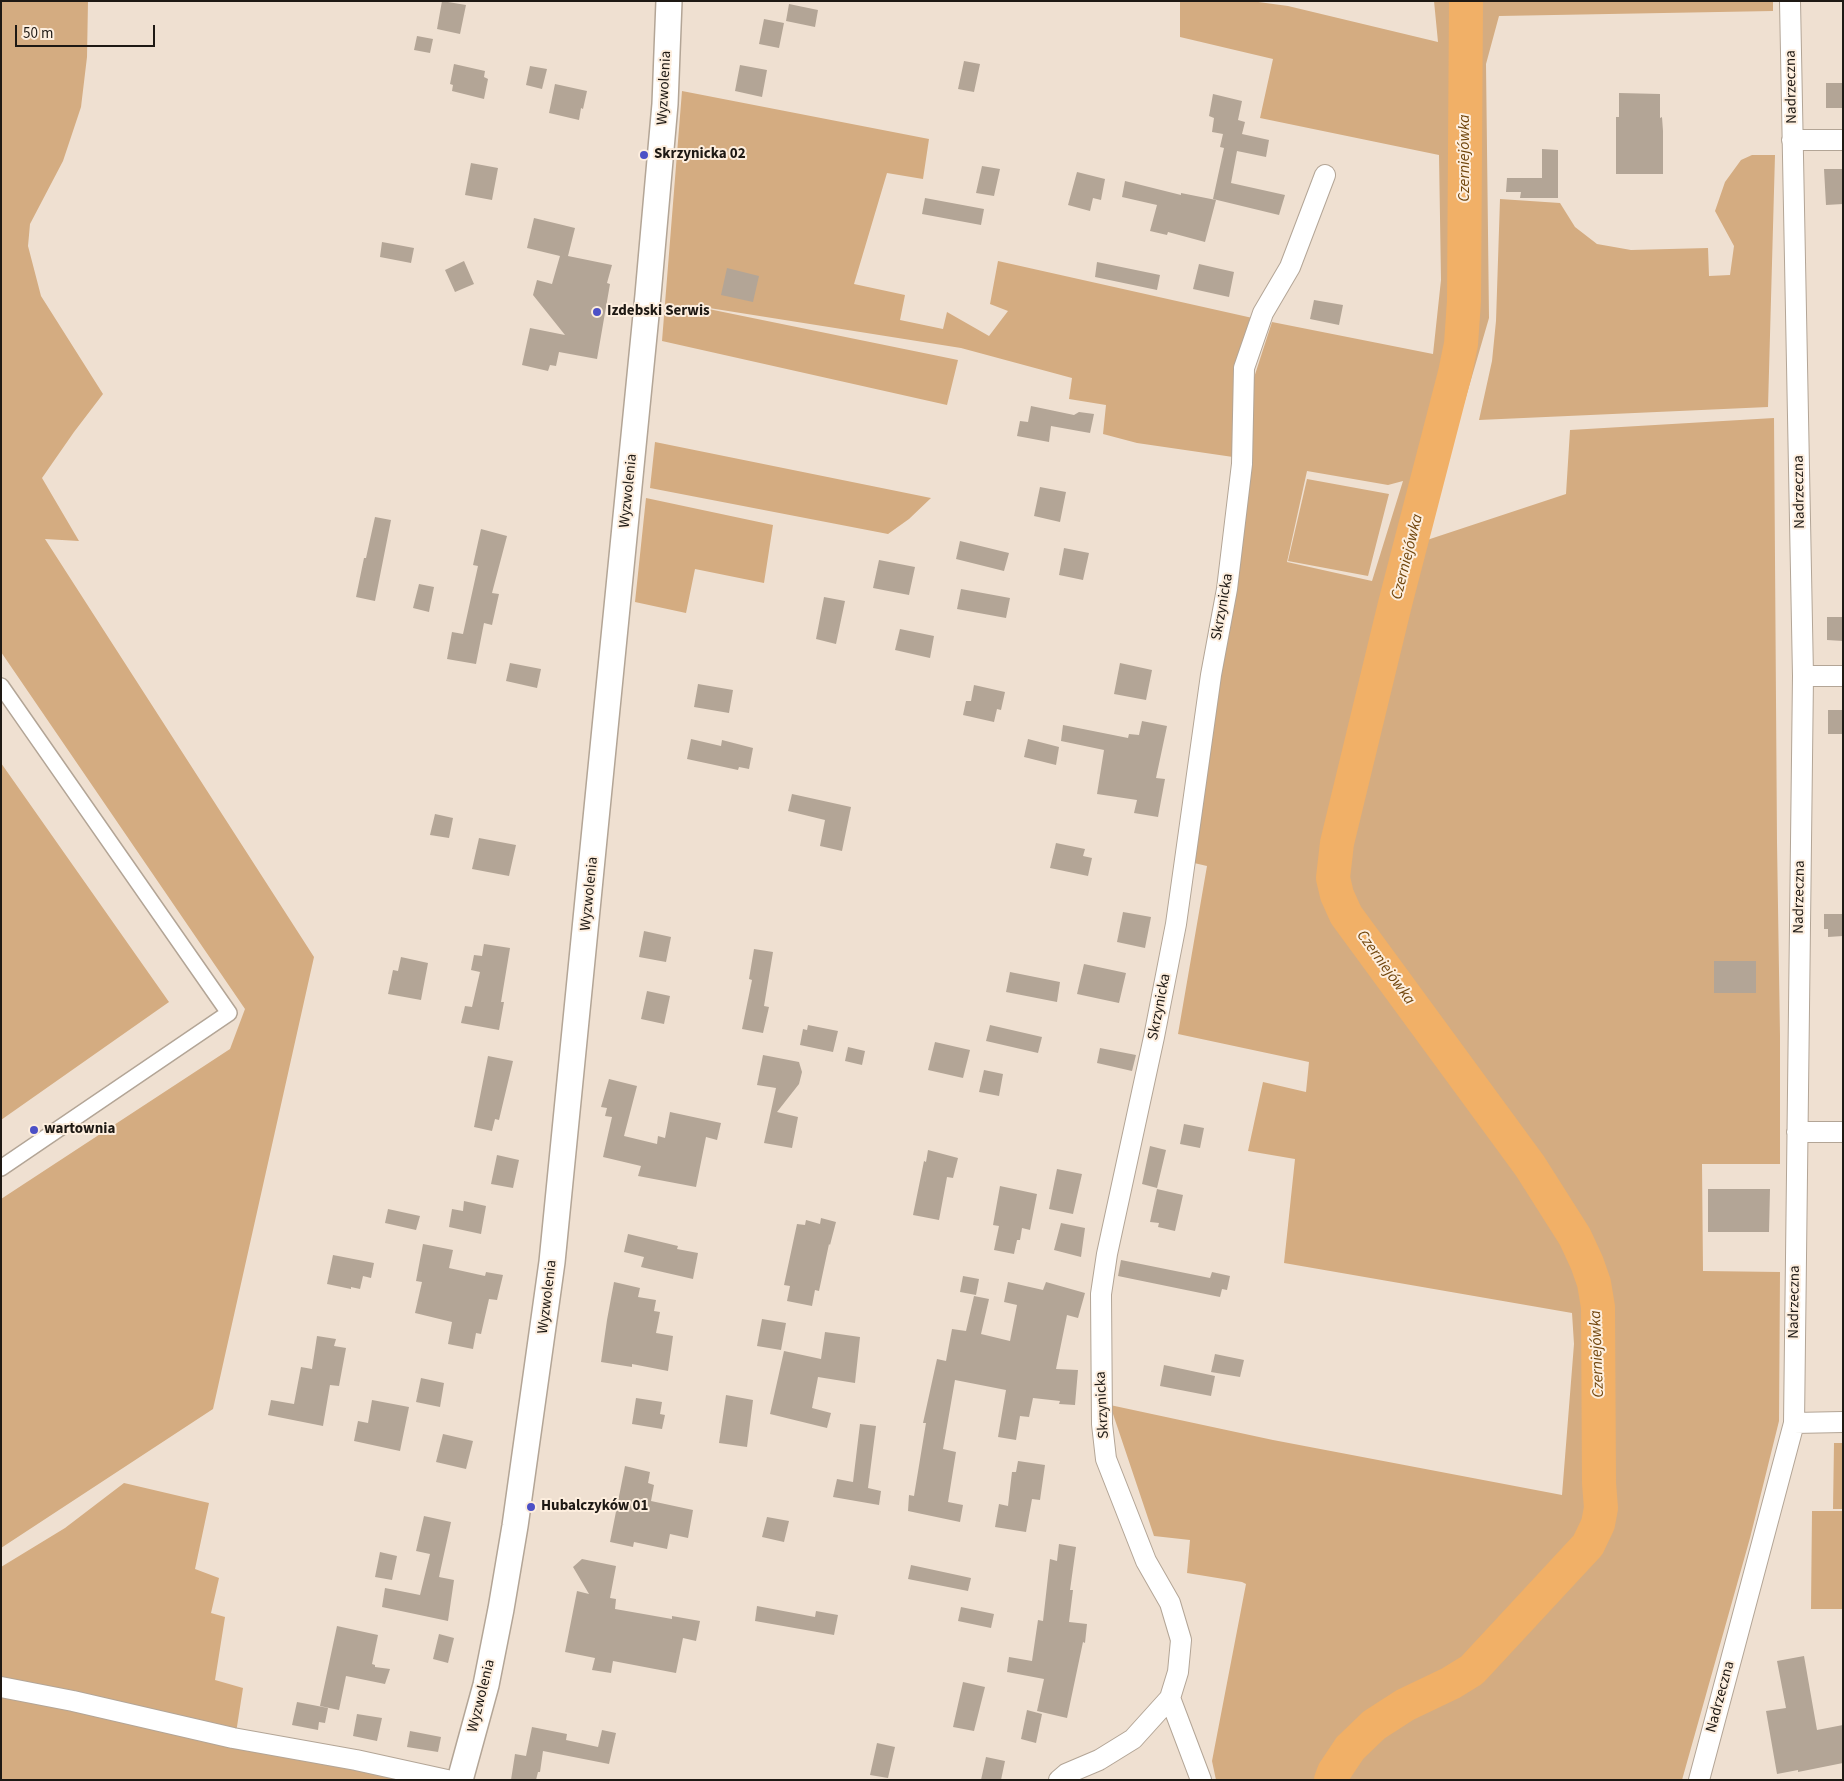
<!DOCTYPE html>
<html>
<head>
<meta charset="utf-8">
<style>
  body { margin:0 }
  #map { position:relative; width:1844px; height:1781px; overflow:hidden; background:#efe0d1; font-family:"Source Sans 3",sans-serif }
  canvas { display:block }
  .frame { position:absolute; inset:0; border:2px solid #1e1914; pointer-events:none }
  .scale { position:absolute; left:15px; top:25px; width:140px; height:22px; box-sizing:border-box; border:2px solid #1e1914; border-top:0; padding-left:6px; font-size:15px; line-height:18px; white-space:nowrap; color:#1e1914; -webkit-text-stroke:4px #fdeede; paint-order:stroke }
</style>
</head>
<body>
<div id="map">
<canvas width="1844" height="1781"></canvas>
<div class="frame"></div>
<div class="scale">50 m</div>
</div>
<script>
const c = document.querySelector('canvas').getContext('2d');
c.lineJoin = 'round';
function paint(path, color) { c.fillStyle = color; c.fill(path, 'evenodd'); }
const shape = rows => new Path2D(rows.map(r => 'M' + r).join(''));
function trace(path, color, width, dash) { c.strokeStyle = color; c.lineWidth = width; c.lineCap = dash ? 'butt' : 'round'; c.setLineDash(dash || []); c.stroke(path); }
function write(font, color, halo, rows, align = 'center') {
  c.font = font + ' "Source Sans 3",sans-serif'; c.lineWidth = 4; c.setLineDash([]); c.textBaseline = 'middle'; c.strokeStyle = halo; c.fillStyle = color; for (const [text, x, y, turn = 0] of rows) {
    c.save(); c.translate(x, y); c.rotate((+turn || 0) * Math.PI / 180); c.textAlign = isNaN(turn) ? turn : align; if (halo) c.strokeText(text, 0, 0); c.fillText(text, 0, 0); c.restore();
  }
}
paint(shape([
  [1,1,88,1,87,57,81,107,63,161,30,224,28,246,41,296,103,394,74,432,42,478,79,541,45,539,314,957,213,1409,1,1548,1,1199,230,1049,245,1009,1,652],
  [1180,1,1251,1,1288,6,1438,42,1434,1,1773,1,1773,11,1499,16,1486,64,1489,318,1424,541,1566,494,1570,430,1774,418,1777,842,1780,1036,1780,1164,1702,1164,1703,1271,1780,1272,1779,1421,1750,1538,1682,1780,1216,1780,1212,1761,1246,1584,1242,1582,1187,1573,1190,1540,1154,1536,1110,1405,1273,1440,1562,1495,1574,1344,1572,1313,1284,1263,1295,1159,1248,1151,1263,1082,1306,1092,1309,1062,1178,1034,1207,866,1194,863,1250,390,1272,322,1433,354,1441,280,1439,155,1260,118,1273,59,1180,37],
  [1307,471,1388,485,1403,481,1372,581,1287,562],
  [682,91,929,139,923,179,887,173,854,284,905,295,900,320,943,329,947,312,989,336,1008,311,990,304,998,261,1257,319,1233,457,1137,443,1103,434,1106,405,1069,399,1072,378,961,348,684,304,958,360,947,405,662,341],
  [1752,155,1775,155,1768,407,1479,420,1492,361,1496,321,1500,199,1560,203,1575,227,1597,244,1631,250,1708,248,1709,276,1730,275,1734,246,1715,211,1725,182,1741,160],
  [655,442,931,498,909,519,888,534,650,488],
  [1307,479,1389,494,1368,576,1288,561],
  [646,498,773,525,764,583,695,569,686,613,635,602],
  [1,763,169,1002,1,1120],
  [1834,1443,1843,1443,1843,1509,1833,1509],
  [124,1483,209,1503,195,1569,219,1578,211,1613,225,1617,215,1680,243,1688,236,1733,1,1682,1,1567,65,1528],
  [1812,1511,1843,1511,1843,1609,1811,1609],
  [1,1693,416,1780,1,1780]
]), '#d4ac81');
trace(shape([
  [1331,1780,1334,1772,1350,1748,1374,1725,1405,1705,1451,1683,1472,1670,1588,1545,1598,1524,1601,1508,1599,1483,1598,1307,1594,1283,1587,1263,1575,1237,1530,1166,1346,915,1337,895,1333,878,1337,843,1395,604,1455,373,1461,344,1464,301,1466,1]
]), '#f1b067', 34);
paint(shape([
  [442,1,466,5,460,34,437,29],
  [789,4,818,10,815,27,786,21],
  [764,19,784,23,779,48,759,44],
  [417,36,433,39,430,53,414,50],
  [964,61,980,64,974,92,958,89],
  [454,64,485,71,484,77,488,79,484,99,452,91,453,85,450,84],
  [740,65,767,70,762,97,735,91],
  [530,66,547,69,542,89,526,85],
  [1826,83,1843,83,1843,108,1826,108],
  [555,84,587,91,583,109,581,108,579,120,549,113],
  [1619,93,1660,94,1660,118,1662,117,1663,131,1663,174,1616,174,1616,117,1619,117],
  [1213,94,1242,101,1238,120,1245,122,1242,134,1269,140,1266,157,1237,151,1231,183,1285,195,1279,215,1213,199,1224,148,1220,147,1223,134,1212,132,1214,118,1209,116],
  [1542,149,1558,150,1558,198,1520,198,1521,192,1506,192,1507,178,1542,178],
  [471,163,498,168,492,200,465,195],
  [982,166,1000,169,994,196,976,193],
  [1824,169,1843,169,1843,204,1826,205],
  [1077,172,1105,179,1101,200,1093,198,1090,211,1068,205],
  [1125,181,1181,195,1181,193,1216,200,1205,242,1168,232,1167,235,1150,231,1157,205,1122,197],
  [925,198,984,209,981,225,922,214],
  [534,218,575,228,568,256,612,265,607,283,610,284,597,359,559,352,556,366,550,365,548,371,522,365,530,328,565,335,533,295,537,280,552,284,560,256,527,248],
  [382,242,414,248,411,263,380,257],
  [464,261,474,284,455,292,445,270],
  [1097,262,1160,275,1157,290,1095,277],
  [1199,264,1234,272,1229,297,1193,289],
  [727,268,759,276,753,302,721,295],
  [1314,300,1343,305,1339,325,1310,319],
  [1031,406,1074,415,1079,412,1094,414,1090,433,1051,426,1049,442,1017,436,1020,421,1028,422],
  [1040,487,1066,492,1060,522,1034,516],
  [375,517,391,520,375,601,356,597,364,558,366,558],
  [481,529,507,536,492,593,499,594,492,625,484,623,476,664,447,659,452,632,463,634,478,566,473,565],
  [960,541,1009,553,1004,571,956,559],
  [1064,548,1089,553,1083,580,1059,575],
  [879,560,915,567,909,595,873,588],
  [419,584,434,587,429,612,413,608],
  [961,589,1010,598,1006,618,957,609],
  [824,597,845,601,836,644,816,639],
  [1827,617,1843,617,1843,641,1827,640],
  [900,629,934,636,930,658,895,650],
  [510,663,541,669,537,688,506,681],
  [1120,663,1152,670,1146,700,1114,694],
  [698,684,733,690,729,713,694,707],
  [974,685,1005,692,1001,710,997,709,994,722,963,715,966,701,971,701],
  [1828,710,1843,710,1843,734,1828,734],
  [1142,721,1167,726,1156,778,1165,779,1158,817,1134,813,1137,800,1097,794,1104,750,1061,741,1063,725,1128,738,1129,734,1139,735],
  [691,739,721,746,722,740,753,748,749,769,739,767,738,770,687,759],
  [1028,739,1059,747,1056,765,1024,757],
  [792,794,851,807,842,851,820,846,825,820,788,811],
  [435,814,453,818,449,838,430,835],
  [479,838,516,845,509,876,472,869],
  [1056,843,1085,849,1083,856,1092,858,1088,876,1050,868],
  [1123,912,1151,917,1145,948,1117,942],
  [1824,914,1843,914,1843,936,1828,937,1828,929,1824,929],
  [644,931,671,937,666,962,639,957],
  [484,944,510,948,501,1002,504,1002,499,1030,461,1023,465,1006,472,1007,480,972,471,970,474,955,482,956],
  [754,949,773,952,764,1006,769,1007,763,1033,742,1029,752,980,749,979],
  [401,957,428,963,421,1000,388,994,393,970,398,971],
  [1714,961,1756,961,1756,993,1714,993],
  [1084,964,1126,973,1119,1003,1077,994],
  [1010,972,1060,982,1057,1002,1006,992],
  [647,991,670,996,664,1024,641,1019],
  [808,1025,838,1031,833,1052,800,1045,803,1029,807,1030],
  [990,1025,1042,1037,1038,1053,986,1041],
  [935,1042,970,1050,963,1078,928,1070],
  [848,1047,865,1051,862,1065,845,1061],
  [1100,1048,1136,1055,1132,1071,1097,1063],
  [763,1055,799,1062,802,1072,799,1084,777,1112,798,1117,792,1148,764,1143,776,1088,757,1085],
  [488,1056,513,1061,499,1120,495,1119,492,1131,474,1127],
  [984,1070,1003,1074,999,1096,979,1092],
  [609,1079,637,1086,624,1136,657,1144,658,1136,665,1138,670,1112,721,1123,717,1140,706,1137,696,1187,638,1176,641,1166,603,1157,612,1117,605,1116,607,1108,601,1107],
  [1184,1124,1204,1128,1200,1148,1180,1144],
  [1150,1146,1166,1150,1157,1188,1142,1184],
  [928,1150,958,1158,953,1178,947,1177,939,1220,913,1215,924,1161,926,1162],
  [497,1155,519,1160,513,1188,491,1184],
  [1057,1169,1082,1174,1073,1214,1049,1209],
  [1000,1186,1037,1194,1030,1230,1022,1228,1020,1240,1017,1240,1014,1254,994,1250,999,1226,993,1225],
  [1157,1189,1183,1195,1175,1231,1158,1227,1159,1223,1150,1222],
  [1708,1189,1770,1189,1769,1232,1708,1232],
  [464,1201,486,1206,481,1234,449,1227,452,1209,463,1211],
  [388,1209,420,1216,416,1230,385,1223],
  [821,1218,836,1222,830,1245,829,1244,819,1291,815,1290,812,1306,787,1301,790,1286,784,1285,797,1224,805,1225,806,1220,820,1224],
  [1061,1223,1085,1228,1081,1257,1054,1250],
  [628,1234,678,1246,677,1249,698,1253,693,1279,641,1267,644,1257,624,1252],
  [423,1244,453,1250,449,1268,485,1276,486,1272,503,1275,497,1300,489,1299,481,1334,476,1333,473,1349,448,1344,452,1322,415,1313,422,1282,416,1281],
  [333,1255,374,1263,371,1278,363,1276,360,1289,351,1287,351,1289,327,1284],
  [1121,1260,1210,1278,1212,1272,1230,1276,1227,1290,1222,1289,1220,1297,1118,1276],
  [963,1276,979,1279,976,1295,960,1292],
  [614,1282,640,1288,638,1297,656,1300,654,1311,660,1312,656,1333,673,1336,668,1371,632,1364,632,1367,601,1362,607,1320],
  [1008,1282,1043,1290,1046,1282,1085,1293,1078,1318,1067,1315,1056,1369,1078,1370,1075,1405,1059,1404,1060,1401,1033,1398,1029,1417,1020,1416,1016,1440,998,1437,1006,1390,955,1380,943,1449,956,1452,948,1502,963,1505,960,1522,908,1511,909,1495,914,1496,926,1423,923,1423,937,1359,946,1361,952,1329,966,1331,974,1296,989,1299,981,1334,1010,1341,1017,1305,1004,1302],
  [762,1319,786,1323,781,1350,757,1346],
  [825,1332,860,1337,855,1383,818,1377,812,1408,831,1413,827,1428,770,1414,784,1351,821,1359],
  [317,1336,336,1339,334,1346,346,1348,339,1386,330,1385,323,1426,268,1415,271,1400,294,1404,301,1367,312,1369],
  [1215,1354,1244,1360,1240,1377,1211,1372],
  [1164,1365,1215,1376,1211,1396,1160,1386],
  [421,1378,444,1383,440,1407,416,1402],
  [726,1395,753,1400,747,1447,719,1443],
  [636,1398,662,1402,660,1414,665,1415,662,1429,632,1424],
  [372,1400,409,1407,400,1451,354,1441,358,1421,368,1423],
  [860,1424,876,1426,868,1488,881,1491,879,1505,833,1497,837,1479,853,1482],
  [443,1434,473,1441,466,1469,436,1462],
  [1018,1461,1045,1465,1040,1500,1032,1499,1026,1532,995,1527,999,1504,1008,1506,1012,1472,1016,1472],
  [625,1466,650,1472,648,1483,654,1485,651,1501,693,1510,688,1538,670,1534,667,1549,634,1542,633,1547,610,1542],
  [424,1516,451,1522,439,1577,454,1580,448,1621,382,1607,385,1588,420,1595,430,1554,416,1551],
  [767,1517,789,1521,784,1542,762,1537],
  [1059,1544,1076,1547,1070,1590,1073,1590,1069,1622,1087,1624,1085,1643,1083,1642,1067,1718,1037,1711,1044,1679,1007,1672,1009,1657,1032,1661,1038,1620,1043,1621,1050,1559,1057,1561],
  [380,1552,397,1556,392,1580,375,1577],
  [582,1559,616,1566,610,1598,616,1599,615,1609,672,1619,672,1616,700,1621,696,1641,683,1638,676,1673,613,1661,611,1673,592,1670,595,1658,565,1652,577,1591,589,1594,573,1567],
  [911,1565,971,1578,968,1591,908,1579],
  [757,1606,815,1617,816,1611,838,1615,834,1635,755,1621],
  [961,1607,994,1614,991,1628,958,1621],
  [337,1626,378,1635,372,1664,375,1665,375,1667,390,1669,385,1684,346,1676,339,1710,320,1706],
  [439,1634,454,1638,448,1663,433,1659],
  [1804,1656,1817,1730,1843,1725,1843,1763,1798,1772,1798,1770,1777,1774,1766,1711,1786,1708,1777,1661],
  [963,1682,985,1687,974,1731,953,1727],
  [297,1702,328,1708,325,1723,319,1722,318,1730,292,1725],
  [1027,1710,1042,1714,1036,1743,1021,1739],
  [357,1714,382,1718,377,1741,353,1736],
  [532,1727,567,1734,566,1740,598,1747,602,1730,616,1733,609,1764,543,1751,540,1772,538,1772,536,1780,511,1780,515,1754,526,1756],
  [410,1731,441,1737,438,1752,407,1747],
  [877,1743,895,1747,888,1778,870,1775],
  [986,1757,1005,1761,1001,1780,981,1780]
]), '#b3a596');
const pedestrian = shape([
  [1,686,229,1013,1,1168]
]);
const minor = shape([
  [1792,140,1843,140],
  [1803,676,1843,676],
  [1797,1132,1843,1132],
  [1794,1423,1843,1422],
  [1,1687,73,1701,233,1738,356,1760,447,1780],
  [1170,1698,1201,1780],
  [1059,1780,1066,1774,1099,1760,1133,1739,1170,1698,1178,1672,1181,1640,1170,1603,1146,1561,1106,1459,1102,1424,1101,1294,1107,1254,1154,1037,1176,924,1211,675,1227,589,1242,464,1244,368,1263,313,1290,267,1325,175],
  [1699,1780,1794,1423,1803,676,1790,1]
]);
const tertiary = shape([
  [460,1780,486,1685,501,1609,515,1526,552,1262,648,295,665,104,669,1]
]);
trace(pedestrian, '#b3a596', 18);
trace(minor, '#b3a596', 22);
trace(tertiary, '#b3a596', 28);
trace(pedestrian, '#fff', 15);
trace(minor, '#fff', 20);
trace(tertiary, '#fff', 25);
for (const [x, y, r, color] of [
  [644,155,5,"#4c50c6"],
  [597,312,5,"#4c50c6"],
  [34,1130,5,"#4c50c6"],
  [531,1507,5,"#4c50c6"]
]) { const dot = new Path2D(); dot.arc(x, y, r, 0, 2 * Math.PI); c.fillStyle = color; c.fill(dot); trace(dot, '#fdeede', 2); }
write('15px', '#1e1914', '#fdeede', [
  ["Nadrzeczna",1792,87,-91],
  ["Wyzwolenia",665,88,-87],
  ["Wyzwolenia",629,491,-84],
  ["Nadrzeczna",1800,492,-91],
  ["Skrzynicka",1223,607,-80],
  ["Wyzwolenia",590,894,-84],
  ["Nadrzeczna",1800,897,-89],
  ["Skrzynicka",1160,1007,-79],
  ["Wyzwolenia",548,1297,-83],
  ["Nadrzeczna",1795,1302,-89],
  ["Skrzynicka",1103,1405,-93],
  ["Wyzwolenia",482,1696,-76],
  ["Nadrzeczna",1721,1697,-75]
]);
write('bold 15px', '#1e1914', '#fdeede', [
  ["Skrzynicka 02",654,155],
  ["Izdebski Serwis",607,312],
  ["wartownia",44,1130],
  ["Hubalczyków 01",541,1507]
], 'left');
write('italic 16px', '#71460d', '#fdeede', [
  ["Czerniejówka",1465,158,-90],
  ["Czerniejówka",1408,557,-76],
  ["Czerniejówka",1385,968,54],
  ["Czerniejówka",1598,1354,-92]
]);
</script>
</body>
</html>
